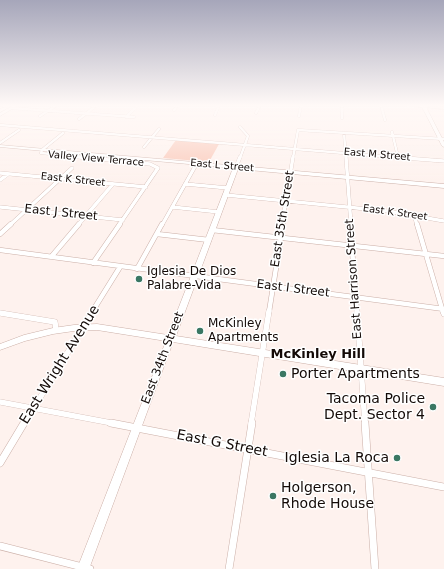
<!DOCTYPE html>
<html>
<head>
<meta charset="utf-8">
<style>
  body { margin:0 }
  canvas { display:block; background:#fef2ee }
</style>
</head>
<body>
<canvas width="444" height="569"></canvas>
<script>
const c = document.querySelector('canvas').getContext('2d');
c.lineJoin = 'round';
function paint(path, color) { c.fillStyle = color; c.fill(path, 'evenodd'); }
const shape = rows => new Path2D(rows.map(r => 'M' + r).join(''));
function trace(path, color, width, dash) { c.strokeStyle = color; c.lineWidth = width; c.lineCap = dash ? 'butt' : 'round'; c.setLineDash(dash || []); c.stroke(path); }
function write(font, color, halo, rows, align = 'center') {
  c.font = font + ' "DejaVu Sans",sans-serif'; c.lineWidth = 3; c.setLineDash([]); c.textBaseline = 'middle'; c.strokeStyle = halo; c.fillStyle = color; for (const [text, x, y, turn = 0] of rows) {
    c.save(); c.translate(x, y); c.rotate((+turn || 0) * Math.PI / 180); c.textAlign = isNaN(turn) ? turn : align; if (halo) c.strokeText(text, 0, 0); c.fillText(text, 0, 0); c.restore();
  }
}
paint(shape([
  [176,140,219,144,209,162,163,158]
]), '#fac8b8');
const streetFar4 = shape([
  [342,105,342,118],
  [381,105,385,120],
  [443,105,444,107],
  [11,108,134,117],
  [174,110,178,105],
  [256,113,260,105],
  [215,115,219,105],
  [40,116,57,105],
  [299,116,301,105],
  [126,117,138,105],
  [79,119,97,105],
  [0,125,405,158],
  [392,132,398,157],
  [63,133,42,150,41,153,89,158],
  [344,133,346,158],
  [0,143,19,130],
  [144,147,159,129],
  [240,158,248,136,240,127],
  [293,158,298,130,444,139]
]);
const streetFar3 = shape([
  [79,157,150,164,158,168,119,225],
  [346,157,351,225],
  [392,157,444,161],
  [236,167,240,157],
  [0,173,146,187],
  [0,180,8,174],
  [185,184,228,188],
  [226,195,387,211,444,221],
  [0,207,123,220],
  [172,207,219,212],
  [414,215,417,225],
  [10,225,72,168],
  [78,225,113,184],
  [162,225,197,163],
  [282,225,293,157]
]);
const streetFar2 = shape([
  [350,224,357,312],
  [417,224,443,312],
  [212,230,444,256],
  [0,234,11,224],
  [157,234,209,240],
  [0,250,444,309],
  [51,257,79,224],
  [93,263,120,224],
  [137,269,162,224],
  [92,312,120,267],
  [269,312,283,224]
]);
const streetFar1 = shape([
  [357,311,365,424],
  [443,311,444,314],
  [0,313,55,322,56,330],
  [0,402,117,424],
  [24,424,93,311],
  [251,424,269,311]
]);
const street = shape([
  [111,423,444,487],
  [365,423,375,569],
  [0,463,24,423],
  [0,546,90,569],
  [229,569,252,423]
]);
const secondary = shape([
  [14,105,19,105,0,116,0,113,14,105],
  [421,105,425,105,444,142,444,147,442,146,421,105],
  [0,145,444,184,444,188,238,169,176,336,444,378,444,386,173,342,89,569,77,569,166,341,97,330,74,331,53,334,25,341,0,350,0,344,24,335,53,328,74,325,97,324,168,335,233,168,0,147,0,145]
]);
const primary = shape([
  [406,105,444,107,444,109,408,106,406,105]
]);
const highway = shape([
  [8,105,14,105,0,112,0,109,8,105]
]);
trace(streetFar4, '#cbafa7', 3);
trace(streetFar3, '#cbafa7', 4);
trace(streetFar2, '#cbafa7', 5.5);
trace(streetFar1, '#cbafa7', 6);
trace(street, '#cbafa7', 8);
trace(secondary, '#cbafa7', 1);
trace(primary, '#cbafa7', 1);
trace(highway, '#cbafa7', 1);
trace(streetFar4, '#fff', 2.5);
trace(streetFar3, '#fff', 3.5);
trace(streetFar2, '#fff', 4.5);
trace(streetFar1, '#fff', 5.5);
trace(street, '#fff', 7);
paint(secondary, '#fff');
paint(primary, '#fff');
paint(highway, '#fff');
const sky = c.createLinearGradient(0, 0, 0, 185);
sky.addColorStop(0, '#a6a6ba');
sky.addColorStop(0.57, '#fff9f7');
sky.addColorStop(1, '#fff9f700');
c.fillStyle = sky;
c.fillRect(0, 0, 444, 185);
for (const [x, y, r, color] of [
  [139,279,4,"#3a7763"],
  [200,331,4,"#3a7763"],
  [283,374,4,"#3a7763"],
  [433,407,4,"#3a7763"],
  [397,458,4,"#3a7763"],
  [273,496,4,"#3a7763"]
]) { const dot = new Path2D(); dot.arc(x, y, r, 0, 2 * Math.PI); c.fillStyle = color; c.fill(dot); trace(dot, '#fff', 1.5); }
write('10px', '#130a07', '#fff', [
  ["East M Street",377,155,5],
  ["Valley View Terrace",96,159,5],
  ["East L Street",222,166,5],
  ["East K Street",73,180,6],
  ["East K Street",395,213,8]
]);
write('12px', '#130a07', '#fff', [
  ["East J Street",61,213,6],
  ["East 35th Street",283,219,-81],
  ["East Harrison Street",354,279,-94],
  ["East I Street",293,289,7],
  ["East 34th Street",163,358,-69]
]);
write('12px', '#130a07', '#fff', [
  ["Iglesia De Dios",147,272],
  ["Palabre-Vida",147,286],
  ["McKinley",208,324],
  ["Apartments",208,338]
], 'left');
write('bold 13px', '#130a07', '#fff', [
  ["McKinley Hill",318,355]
]);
write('14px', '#130a07', '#fff', [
  ["East Wright Avenue",60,365,-58],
  ["East G Street",222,444,11]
]);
write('14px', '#130a07', '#fff', [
  ["Porter Apartments",291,374],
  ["Tacoma Police",425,399,"right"],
  ["Dept. Sector 4",425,415,"right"],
  ["Iglesia La Roca",389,458,"right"],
  ["Holgerson,",281,488],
  ["Rhode House",281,504]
], 'left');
</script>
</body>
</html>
